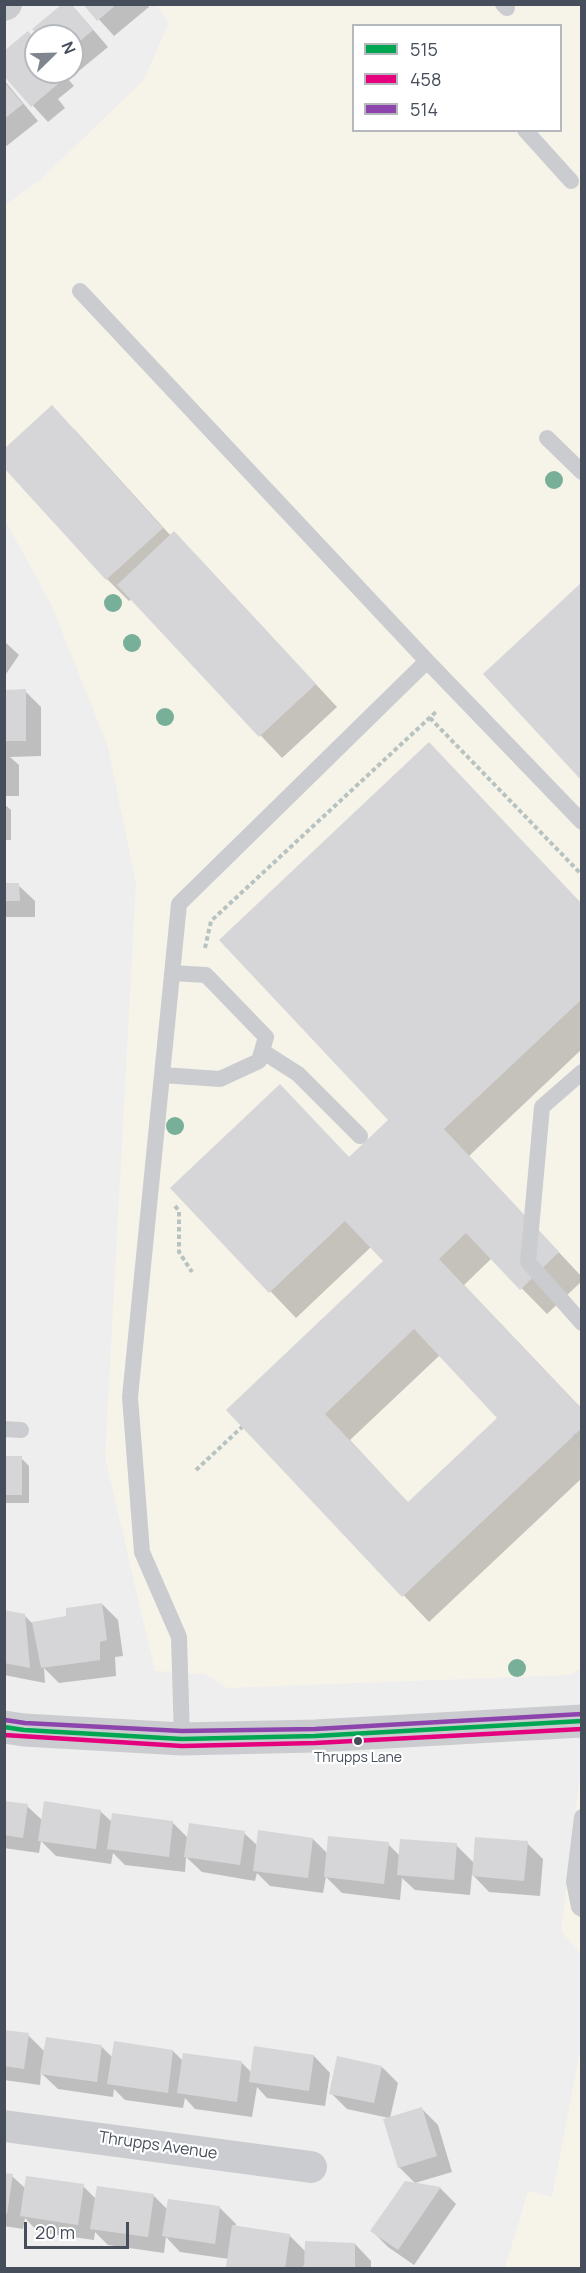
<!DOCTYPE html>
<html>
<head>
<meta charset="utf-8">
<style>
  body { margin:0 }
  #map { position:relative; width:586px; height:2273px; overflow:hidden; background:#efeeee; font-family:Manrope,sans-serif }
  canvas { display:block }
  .frame { position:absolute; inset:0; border:6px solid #454e5a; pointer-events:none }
  .legend { position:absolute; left:352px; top:24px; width:210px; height:108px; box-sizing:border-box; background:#fff; border:2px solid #b5b8bd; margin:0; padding:8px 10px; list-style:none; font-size:18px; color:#454e5a }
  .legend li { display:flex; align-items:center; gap:12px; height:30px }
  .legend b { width:30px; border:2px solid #b5b8bd }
  .north { position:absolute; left:24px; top:24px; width:60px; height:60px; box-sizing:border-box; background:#fff; border:2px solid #b5b8bd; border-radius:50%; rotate:67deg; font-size:16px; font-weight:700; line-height:24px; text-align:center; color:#454e5a }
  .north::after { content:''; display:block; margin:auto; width:21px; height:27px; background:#80868e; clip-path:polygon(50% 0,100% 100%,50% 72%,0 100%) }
  .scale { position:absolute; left:24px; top:2222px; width:105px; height:27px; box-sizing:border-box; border:3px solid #454e5a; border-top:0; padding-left:8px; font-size:18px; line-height:21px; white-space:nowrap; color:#454e5a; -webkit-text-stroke:4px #fff; paint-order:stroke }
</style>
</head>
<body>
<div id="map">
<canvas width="586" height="2273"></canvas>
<div class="frame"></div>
<ul class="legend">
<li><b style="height:8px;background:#00a651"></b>515</li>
<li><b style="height:8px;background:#e5007d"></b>458</li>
<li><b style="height:8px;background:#8e44ad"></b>514</li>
</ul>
<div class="north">N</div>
<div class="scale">20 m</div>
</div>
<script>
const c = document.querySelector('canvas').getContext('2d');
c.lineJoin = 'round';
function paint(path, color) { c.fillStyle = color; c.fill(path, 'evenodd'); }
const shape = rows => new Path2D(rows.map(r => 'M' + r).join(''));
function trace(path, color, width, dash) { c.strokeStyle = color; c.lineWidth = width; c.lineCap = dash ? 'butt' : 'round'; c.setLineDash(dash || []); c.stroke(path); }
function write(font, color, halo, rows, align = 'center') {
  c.font = font + ' Manrope,sans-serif'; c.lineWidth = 4.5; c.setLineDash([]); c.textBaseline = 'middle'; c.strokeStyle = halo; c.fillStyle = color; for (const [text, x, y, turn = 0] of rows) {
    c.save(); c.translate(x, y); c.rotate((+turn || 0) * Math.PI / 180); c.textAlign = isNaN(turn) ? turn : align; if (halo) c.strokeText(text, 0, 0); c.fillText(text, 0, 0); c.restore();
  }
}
paint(shape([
  [157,5,581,5,582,1668,570,1675,227,1688,205,1674,155,1671,105,1457,136,884,108,747,51,604,5,520,4,206,41,179,143,81,169,23],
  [354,26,560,26,560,130,354,130],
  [581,1767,581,1954,561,1931],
  [581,2046,581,2268,505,2268,528,2191,552,2197]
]), '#f6f3e9');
paint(shape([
  [64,4,71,4,108,47,74,75,72,72,72,36,40,36,34,29],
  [85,4,147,4,149,7,114,36],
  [36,42,36,72,62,72,74,86,58,99,65,108,48,122,4,74],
  [4,80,38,121,4,148],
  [74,429,171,536,196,555,337,707,282,758,132,599,129,601,107,579,4,466],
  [4,641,19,655,4,677],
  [4,691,25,691,41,707,41,756,10,757,19,765,19,796,4,796],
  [4,804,11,810,11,840,4,840],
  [4,885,18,885,35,901,35,917,4,917],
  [582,904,582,1049,469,1156,582,1277,582,1281,547,1314,492,1258,464,1285,582,1409,582,1478,429,1622,228,1410,385,1261,371,1247,296,1318,172,1188,350,1159,390,1120],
  [440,1355,500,1418,409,1504,350,1440],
  [4,951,6,953,6,984,4,984],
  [4,1458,21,1458,29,1466,29,1503,4,1503],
  [102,1604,118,1620,123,1656,115,1657,116,1676,59,1683,44,1668,45,1683,4,1675,4,1612,24,1615,33,1624,68,1617],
  [4,1802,27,1806,43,1821,100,1811,112,1822,172,1822,188,1838,244,1833,258,1846,313,1839,328,1854,388,1844,400,1856,456,1845,474,1863,527,1843,543,1859,540,1896,489,1892,472,1874,470,1895,415,1890,402,1878,400,1900,342,1893,326,1877,323,1893,270,1886,257,1873,255,1881,202,1872,186,1857,185,1872,125,1865,113,1853,111,1864,56,1856,41,1841,39,1853,4,1848],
  [4,2031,28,2035,45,2052,102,2047,113,2058,173,2051,184,2062,242,2063,252,2073,314,2056,330,2073,325,2106,267,2098,257,2087,252,2117,195,2109,185,2098,183,2108,125,2100,114,2089,113,2097,58,2089,41,2073,40,2085,4,2080],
  [382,2067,398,2083,390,2118,422,2109,438,2125,452,2172,415,2183,399,2167,389,2118,347,2109,331,2093],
  [4,2175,12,2176,26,2189,83,2186,96,2199,154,2196,168,2210,219,2207,236,2224,235,2227,289,2235,306,2252,355,2244,371,2261,371,2268,306,2268,306,2265,304,2265,303,2268,230,2268,228,2266,229,2259,180,2252,166,2237,164,2253,108,2245,95,2232,94,2240,38,2232,25,2218,23,2229,4,2226],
  [440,2188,456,2204,414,2265,388,2247,372,2231]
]), '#0003');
paint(shape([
  [83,4,117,4,97,21],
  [61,5,72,5,93,30,72,48,72,36,38,36,32,29],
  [28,31,36,41,36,72,62,72,66,77,31,107,4,76,4,51],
  [4,82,23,104,4,119],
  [52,405,163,528,106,580,4,468,4,449],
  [174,531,316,684,259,737,117,585],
  [582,582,582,781,483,674],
  [26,689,26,741,4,741,4,690],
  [429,742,582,904,582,999,444,1129,559,1252,520,1290,466,1233,439,1259,582,1409,582,1428,402,1597,226,1410,383,1261,345,1221,269,1293,170,1188,280,1084,349,1157,388,1120,219,940],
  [414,1329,497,1418,408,1502,325,1414],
  [4,883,19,883,20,901,4,901],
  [4,1456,22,1456,22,1495,4,1495],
  [102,1603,107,1640,100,1642,100,1660,41,1668,32,1622,66,1616,66,1608],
  [4,1610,25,1614,30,1668,4,1663],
  [4,1801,28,1804,23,1838,4,1835],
  [44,1801,101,1810,96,1849,38,1841],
  [112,1813,173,1821,169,1857,107,1849],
  [189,1823,245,1831,240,1865,184,1857],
  [258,1830,313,1838,308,1878,253,1871],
  [328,1836,389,1842,384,1884,324,1877],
  [475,1837,528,1841,524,1881,472,1876],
  [400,1839,457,1843,454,1880,397,1875],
  [4,2030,29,2033,24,2069,4,2066],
  [46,2037,102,2045,97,2082,40,2074],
  [114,2041,173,2050,168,2093,107,2084],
  [254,2046,314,2055,309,2091,249,2082],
  [183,2053,242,2061,237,2102,177,2093],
  [337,2056,382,2066,374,2103,329,2094],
  [422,2107,437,2156,398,2168,383,2119],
  [4,2173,13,2174,7,2214,4,2213],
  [26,2176,84,2184,78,2225,20,2216],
  [405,2181,441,2187,398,2250,370,2231],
  [97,2186,154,2194,148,2237,90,2229],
  [168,2199,220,2206,215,2244,162,2236],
  [232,2225,290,2234,285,2268,226,2267],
  [305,2241,355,2243,355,2268,304,2268]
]), '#d6d6d9');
trace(shape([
  [430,718,582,875],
  [205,948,211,921,438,710],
  [175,1206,179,1211,179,1252,192,1272],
  [574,1435,582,1442],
  [196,1470,242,1427]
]), '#b7c3c0', 4, [4.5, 3]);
trace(shape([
  [503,4,507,8],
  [525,130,571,181],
  [80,291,427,661,582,822],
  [547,438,582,472],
  [262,1051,298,1074,360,1136],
  [582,1072,542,1107,528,1262,582,1323],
  [162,1075,220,1079,259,1061,266,1037,206,975,172,973],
  [4,1429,21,1430],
  [182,1739,179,1637,142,1552,130,1397,179,904,427,661],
  [582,1817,574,1882,579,1907,582,1909]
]), '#cacccf', 16);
trace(shape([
  [4,5,6,4],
  [4,2126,311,2167]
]), '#cacccf', 32);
trace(shape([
  [4,1727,24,1730,182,1739,315,1736,582,1721]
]), '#cacccf', 33);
trace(shape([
  [4,1727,24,1730,182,1739,315,1736,582,1721]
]), '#00a651', 4.5);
trace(shape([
  [4,1735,182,1746,315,1743,582,1729]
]), '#e5007d', 4.5);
trace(shape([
  [5,1720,25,1723,182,1731,315,1729,582,1714]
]), '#8e44ad', 4.5);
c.fillStyle = '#78af99';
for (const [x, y] of [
  [554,480],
  [113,603],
  [132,643],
  [165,717],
  [175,1126],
  [517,1668]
]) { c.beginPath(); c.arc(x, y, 9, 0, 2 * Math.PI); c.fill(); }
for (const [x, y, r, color] of [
  [358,1741,5,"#454e5a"]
]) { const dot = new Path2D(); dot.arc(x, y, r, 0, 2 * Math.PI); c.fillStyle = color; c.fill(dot); trace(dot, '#fff', 2); }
write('14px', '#454e5a', '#fff', [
  ["Thrupps Lane",358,1758]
]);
write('16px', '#454e5a', '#fff', [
  ["Thrupps Avenue",158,2146,8]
]);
</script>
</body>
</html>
